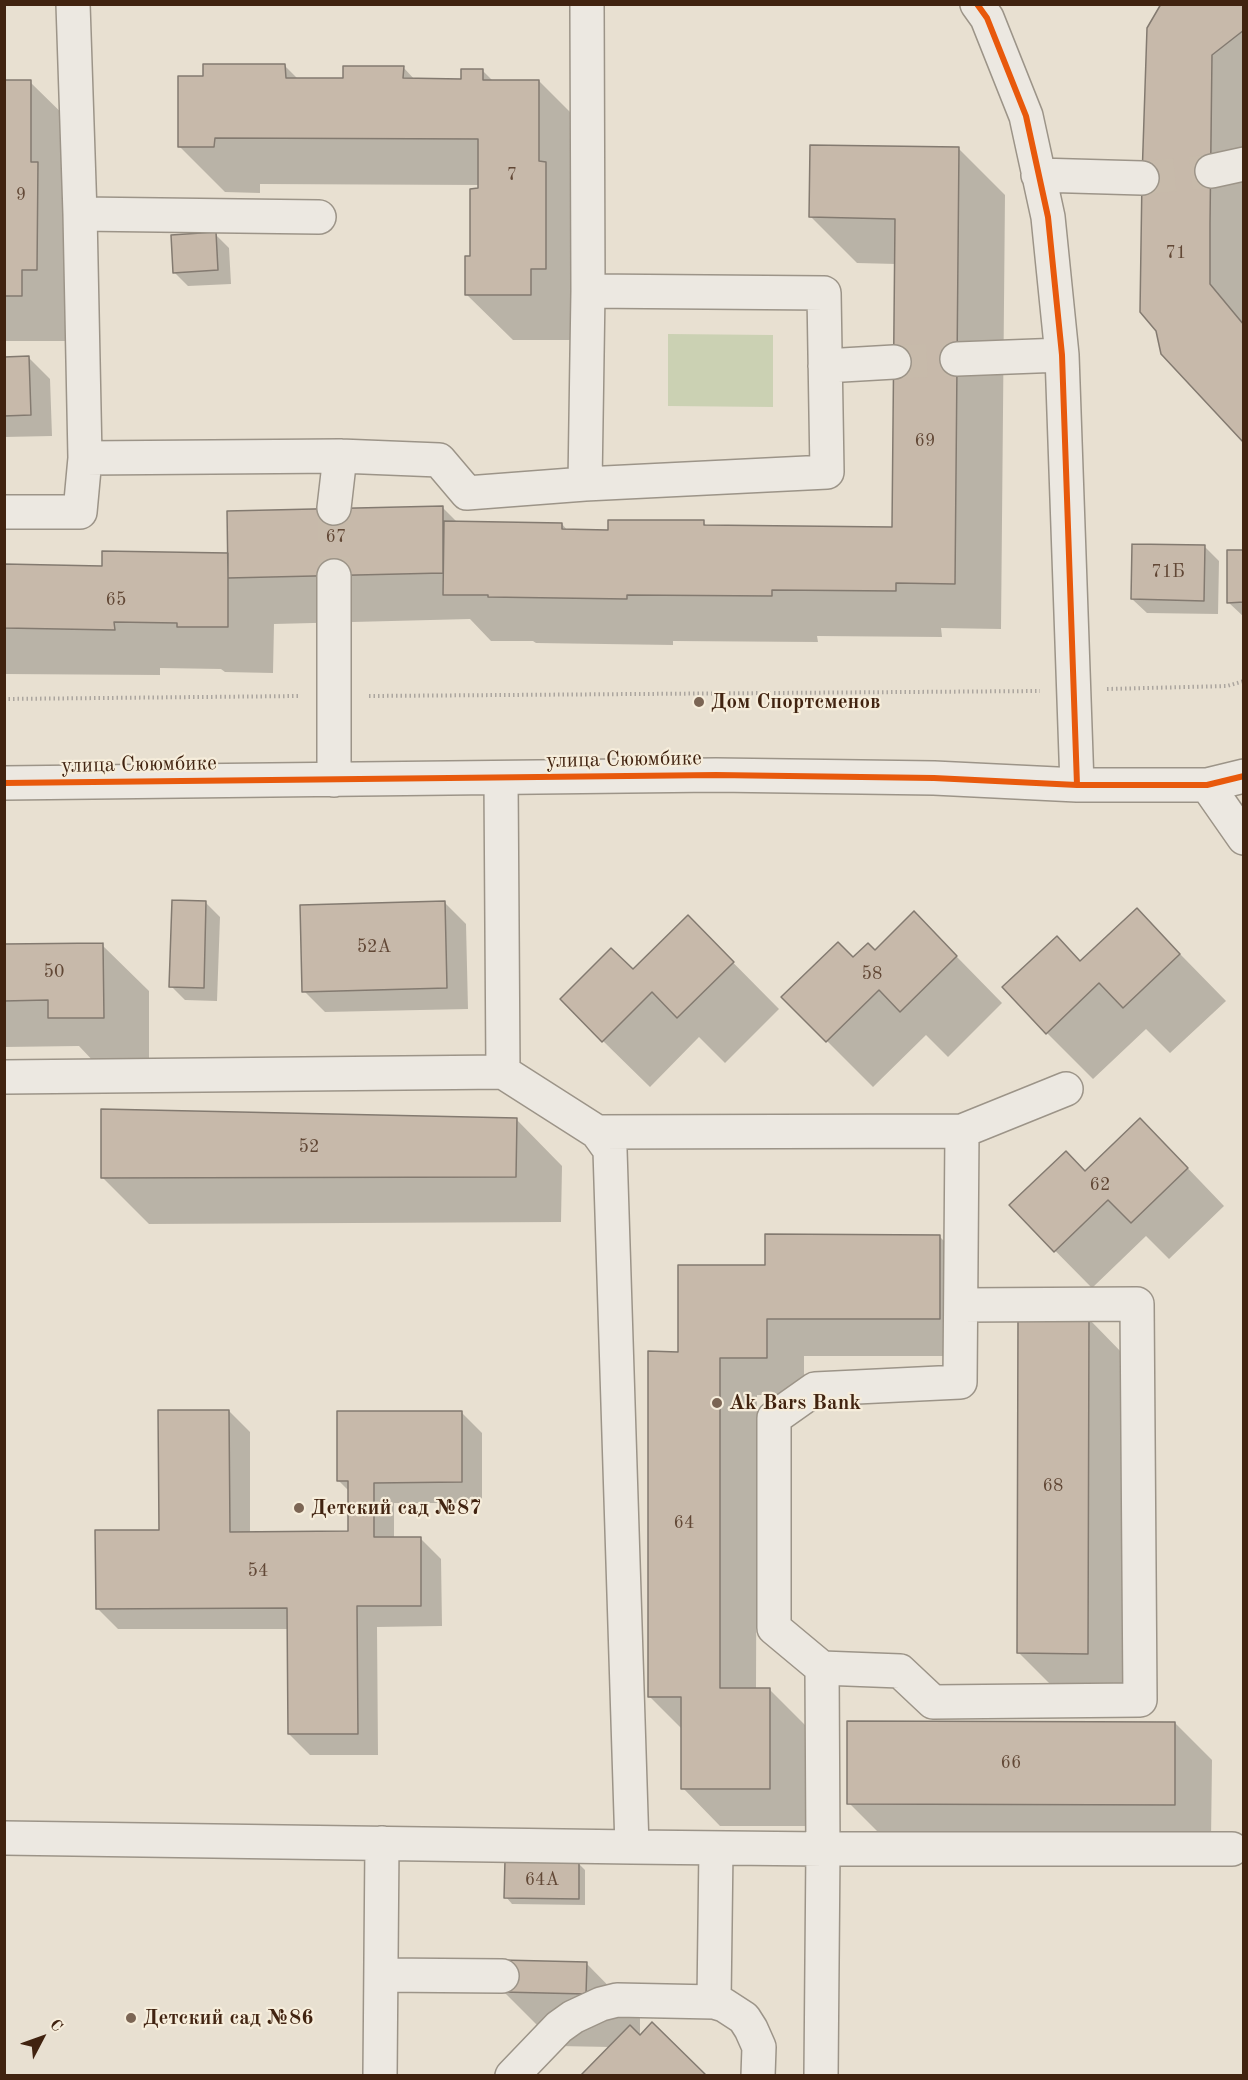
<!DOCTYPE html>
<html>
<head>
<meta charset="utf-8">
<style>
  body { margin:0 }
  #map { position:relative; width:1248px; height:2080px; overflow:hidden; background:#e8e0d1; font-family:"Old Standard TT",serif }
  canvas { display:block }
  .frame { position:absolute; inset:0; border:6px solid #412310; pointer-events:none }
  .north { position:absolute; left:12px; top:2008px; width:60px; height:60px; -webkit-text-stroke:4px #f6eddb; paint-order:stroke; rotate:49deg; font-size:16px; font-weight:700; line-height:24px; text-align:center; color:#412310 }
  .north::after { content:''; display:block; margin:auto; width:21px; height:27px; background:#412310; clip-path:polygon(50% 0,100% 100%,50% 72%,0 100%) }
</style>
</head>
<body>
<div id="map">
<canvas width="1248" height="2080"></canvas>
<div class="frame"></div>
<div class="north">С</div>
</div>
<script>
const c = document.querySelector('canvas').getContext('2d');
c.lineJoin = 'round';
function paint(path, color) { c.fillStyle = color; c.fill(path, 'evenodd'); }
const shape = rows => new Path2D(rows.map(r => 'M' + r).join(''));
function trace(path, color, width, dash) { c.strokeStyle = color; c.lineWidth = width; c.lineCap = dash ? 'butt' : 'round'; c.setLineDash(dash || []); c.stroke(path); }
function write(font, color, halo, rows, align = 'center') {
  c.font = font + ' "Old Standard TT",serif'; c.lineWidth = 4.5; c.setLineDash([]); c.textBaseline = 'middle'; c.strokeStyle = halo; c.fillStyle = color; for (const [text, x, y, turn = 0] of rows) {
    c.save(); c.translate(x, y); c.rotate((+turn || 0) * Math.PI / 180); c.textAlign = isNaN(turn) ? turn : align; if (halo) c.strokeText(text, 0, 0); c.fillText(text, 0, 0); c.restore();
  }
}
paint(shape([
  [668,334,773,335,773,407,668,406]
]), '#cbd1b3');
paint(shape([
  [1163,4,1244,4,1244,441,1163,353],
  [285,66,299,80,344,80,403,67,415,80,462,80,482,70,493,81,539,81,585,127,577,340,513,340,466,294,479,185,260,184,260,193,225,192,179,146,204,77],
  [4,82,30,82,77,128,68,341,4,341],
  [958,148,1005,195,1001,629,941,628,942,637,817,636,818,642,673,641,673,645,536,643,533,641,491,641,470,619,274,624,273,673,225,672,221,669,160,668,160,675,4,674,4,566,103,567,230,554,442,507,458,523,562,524,568,531,610,531,703,522,708,527,894,529,896,264,857,263,811,217],
  [215,234,229,248,231,284,188,286,174,272],
  [29,358,50,379,52,436,4,437,4,359],
  [1204,546,1219,561,1218,614,1147,613,1132,599],
  [1244,551,1244,617,1228,602],
  [206,903,220,917,217,1001,185,1000,171,986],
  [445,903,466,924,468,1009,325,1012,304,991],
  [1137,910,1226,1001,1170,1053,1146,1029,1093,1079,1047,1033,1081,963],
  [914,913,1002,1003,948,1057,926,1035,873,1087,827,1041,853,959,875,952],
  [688,917,779,1009,725,1063,699,1037,650,1087,603,1041],
  [4,945,102,945,149,991,149,1063,96,1064,79,1046,4,1047],
  [516,1119,562,1166,561,1222,149,1224,103,1178],
  [1177,1157,1224,1206,1169,1259,1146,1236,1092,1288,1011,1206,1086,1172],
  [939,1236,976,1273,976,1356,804,1356,804,1395,757,1395,756,1689,769,1689,806,1726,806,1826,720,1826,683,1788,683,1730,649,1696,679,1353,766,1266],
  [1089,1319,1126,1357,1125,1690,1056,1690,1019,1653],
  [229,1411,250,1432,250,1533,349,1533,349,1491,339,1481,461,1412,482,1433,482,1503,394,1503,394,1538,420,1538,441,1559,442,1626,377,1627,378,1755,310,1755,289,1734,289,1629,118,1629,97,1608,160,1531],
  [1175,1723,1212,1760,1211,1841,886,1840,849,1803],
  [578,1863,585,1870,585,1905,512,1904,506,1897],
  [586,1963,640,2018,640,2037,705,2076,610,2047,558,2046,503,1991]
]), '#0003');
const building = shape([
  [1161,4,1244,4,1244,30,1212,55,1210,223,1210,284,1244,325,1244,443,1161,354,1156,331,1140,312,1142,178,1147,28,1161,4],
  [203,64,285,64,286,78,343,78,343,66,404,66,403,78,461,79,461,69,483,69,483,80,539,80,539,161,546,162,546,269,531,269,531,295,465,295,465,256,470,256,470,189,478,188,478,139,215,138,214,147,178,147,178,76,203,76,203,64],
  [4,80,31,80,31,162,38,162,37,270,22,270,22,296,4,296,4,80],
  [810,145,959,147,955,584,896,583,896,591,772,590,772,596,627,595,627,599,488,597,488,595,443,595,444,521,562,523,562,529,608,530,608,520,704,520,704,525,892,527,895,219,809,217,810,145],
  [216,232,218,270,173,273,171,235,216,232],
  [29,356,31,415,4,416,4,357,29,356],
  [443,506,443,573,228,578,227,511,443,506],
  [1132,544,1205,545,1204,601,1131,599,1132,544],
  [1227,550,1244,550,1244,602,1227,603,1227,550],
  [102,551,228,553,228,627,177,627,177,623,114,622,115,630,4,628,4,564,102,566,102,551],
  [172,900,206,901,204,988,169,987,172,900],
  [445,901,447,988,302,992,300,905,445,901],
  [1137,908,1180,954,1123,1008,1099,983,1046,1034,1002,987,1057,936,1080,961,1137,908],
  [914,911,957,956,900,1012,879,990,826,1042,781,997,838,942,853,957,868,943,875,950,914,911],
  [688,915,734,962,677,1018,652,992,602,1042,560,999,611,948,633,969,688,915],
  [103,943,104,1018,48,1018,48,1000,4,1001,4,944,103,943],
  [101,1109,517,1118,516,1177,101,1178,101,1109],
  [1140,1118,1188,1168,1131,1223,1108,1200,1054,1252,1009,1205,1066,1151,1085,1171,1140,1118],
  [765,1234,940,1235,940,1319,767,1319,767,1358,720,1358,720,1688,770,1688,770,1789,681,1789,681,1697,648,1697,648,1351,678,1352,678,1265,765,1265,765,1234],
  [1018,1318,1089,1318,1088,1654,1017,1653,1018,1318],
  [158,1410,229,1410,230,1532,348,1531,348,1481,337,1481,337,1411,462,1411,462,1482,374,1483,374,1537,421,1537,421,1606,357,1606,358,1734,288,1734,287,1608,96,1609,95,1530,159,1530,158,1410],
  [847,1721,1175,1722,1175,1805,847,1804,847,1721],
  [505,1860,579,1861,579,1899,504,1898,505,1860],
  [502,1960,587,1962,586,1994,502,1992,502,1960],
  [652,2022,707,2076,580,2076,630,2025,640,2035,652,2022]
]);
paint(building, '#c7b9aa');
trace(building, '#837a70', 1.5);
trace(shape([
  [1142,178,1212,171],
  [894,362,957,359],
  [334,508,334,576]
]), '#c7baaa', 33, [33, 16]);
const minor = shape([
  [977,4,987,18,1026,116,1048,217,1062,355,1077,785],
  [1212,171,1244,164],
  [1038,175,1142,178],
  [80,214,319,217],
  [957,359,1062,355],
  [825,366,894,362],
  [85,458,340,456,439,460,467,493,585,484,827,472,824,293,588,291],
  [585,484,588,291,587,4],
  [334,508,340,456],
  [4,512,80,512,85,458,80,214,73,4],
  [334,576,334,780],
  [501,779,503,1072,597,1132,610,1150,632,1847,823,1849,821,2076],
  [4,783,716,775,934,778,1077,785,1207,785,1244,776],
  [1207,785,1244,838],
  [4,1077,503,1072],
  [962,1131,1066,1089],
  [597,1132,962,1131,960,1382,815,1389,774,1418,774,1628,822,1668,823,1849,1232,1849],
  [822,1668,900,1671,933,1702,1140,1700,1137,1304,962,1305],
  [4,1838,632,1847],
  [381,1975,502,1976],
  [714,2002,716,1848],
  [380,2076,382,1843],
  [512,2076,559,2027,573,2017,601,2004,617,2000,714,2002,724,2005,744,2018,751,2029,759,2047,758,2076]
]);
trace(minor, '#9c9488', 36);
trace(shape([
  [1107,689,1227,686,1244,681],
  [369,696,1040,691],
  [4,699,299,696]
]), '#aca69f', 4, [1.5, 3]);
trace(minor, '#ece8e1', 33);
trace(shape([
  [977,4,987,18,1026,116,1048,217,1062,355,1077,785],
  [4,783,716,775,934,778,1077,785,1207,785,1244,776]
]), '#e8590c', 6);
for (const [x, y, r, color] of [
  [699,702,6,"#7b6554"],
  [717,1403,6,"#7b6554"],
  [299,1508,6,"#7b6554"],
  [131,2018,6,"#7b6554"]
]) { const dot = new Path2D(); dot.arc(x, y, r, 0, 2 * Math.PI); c.fillStyle = color; c.fill(dot); trace(dot, '#f6eddb', 2); }
write('18px', '#624836', null, [
  ["7",512,175],
  ["9",21,195],
  ["71",1176,253],
  ["69",925,441],
  ["67",336,537],
  ["71Б",1168,572],
  ["65",116,600],
  ["52А",374,947],
  ["50",54,972],
  ["58",872,974],
  ["52",309,1147],
  ["62",1100,1185],
  ["68",1053,1486],
  ["64",684,1523],
  ["54",258,1571],
  ["66",1011,1763],
  ["64А",542,1880]
]);
write('bold 21px', '#412310', '#f6eddb', [
  ["Дом Спортсменов",711,702],
  ["Ak Bars Bank",729,1403],
  ["Детский сад №87",311,1508],
  ["Детский сад №86",143,2018]
], 'left');
write('21px', '#412310', '#f6eddb', [
  ["улица Сююмбике",624,760,-1],
  ["улица Сююмбике",139,765,-1]
]);
</script>
</body>
</html>
